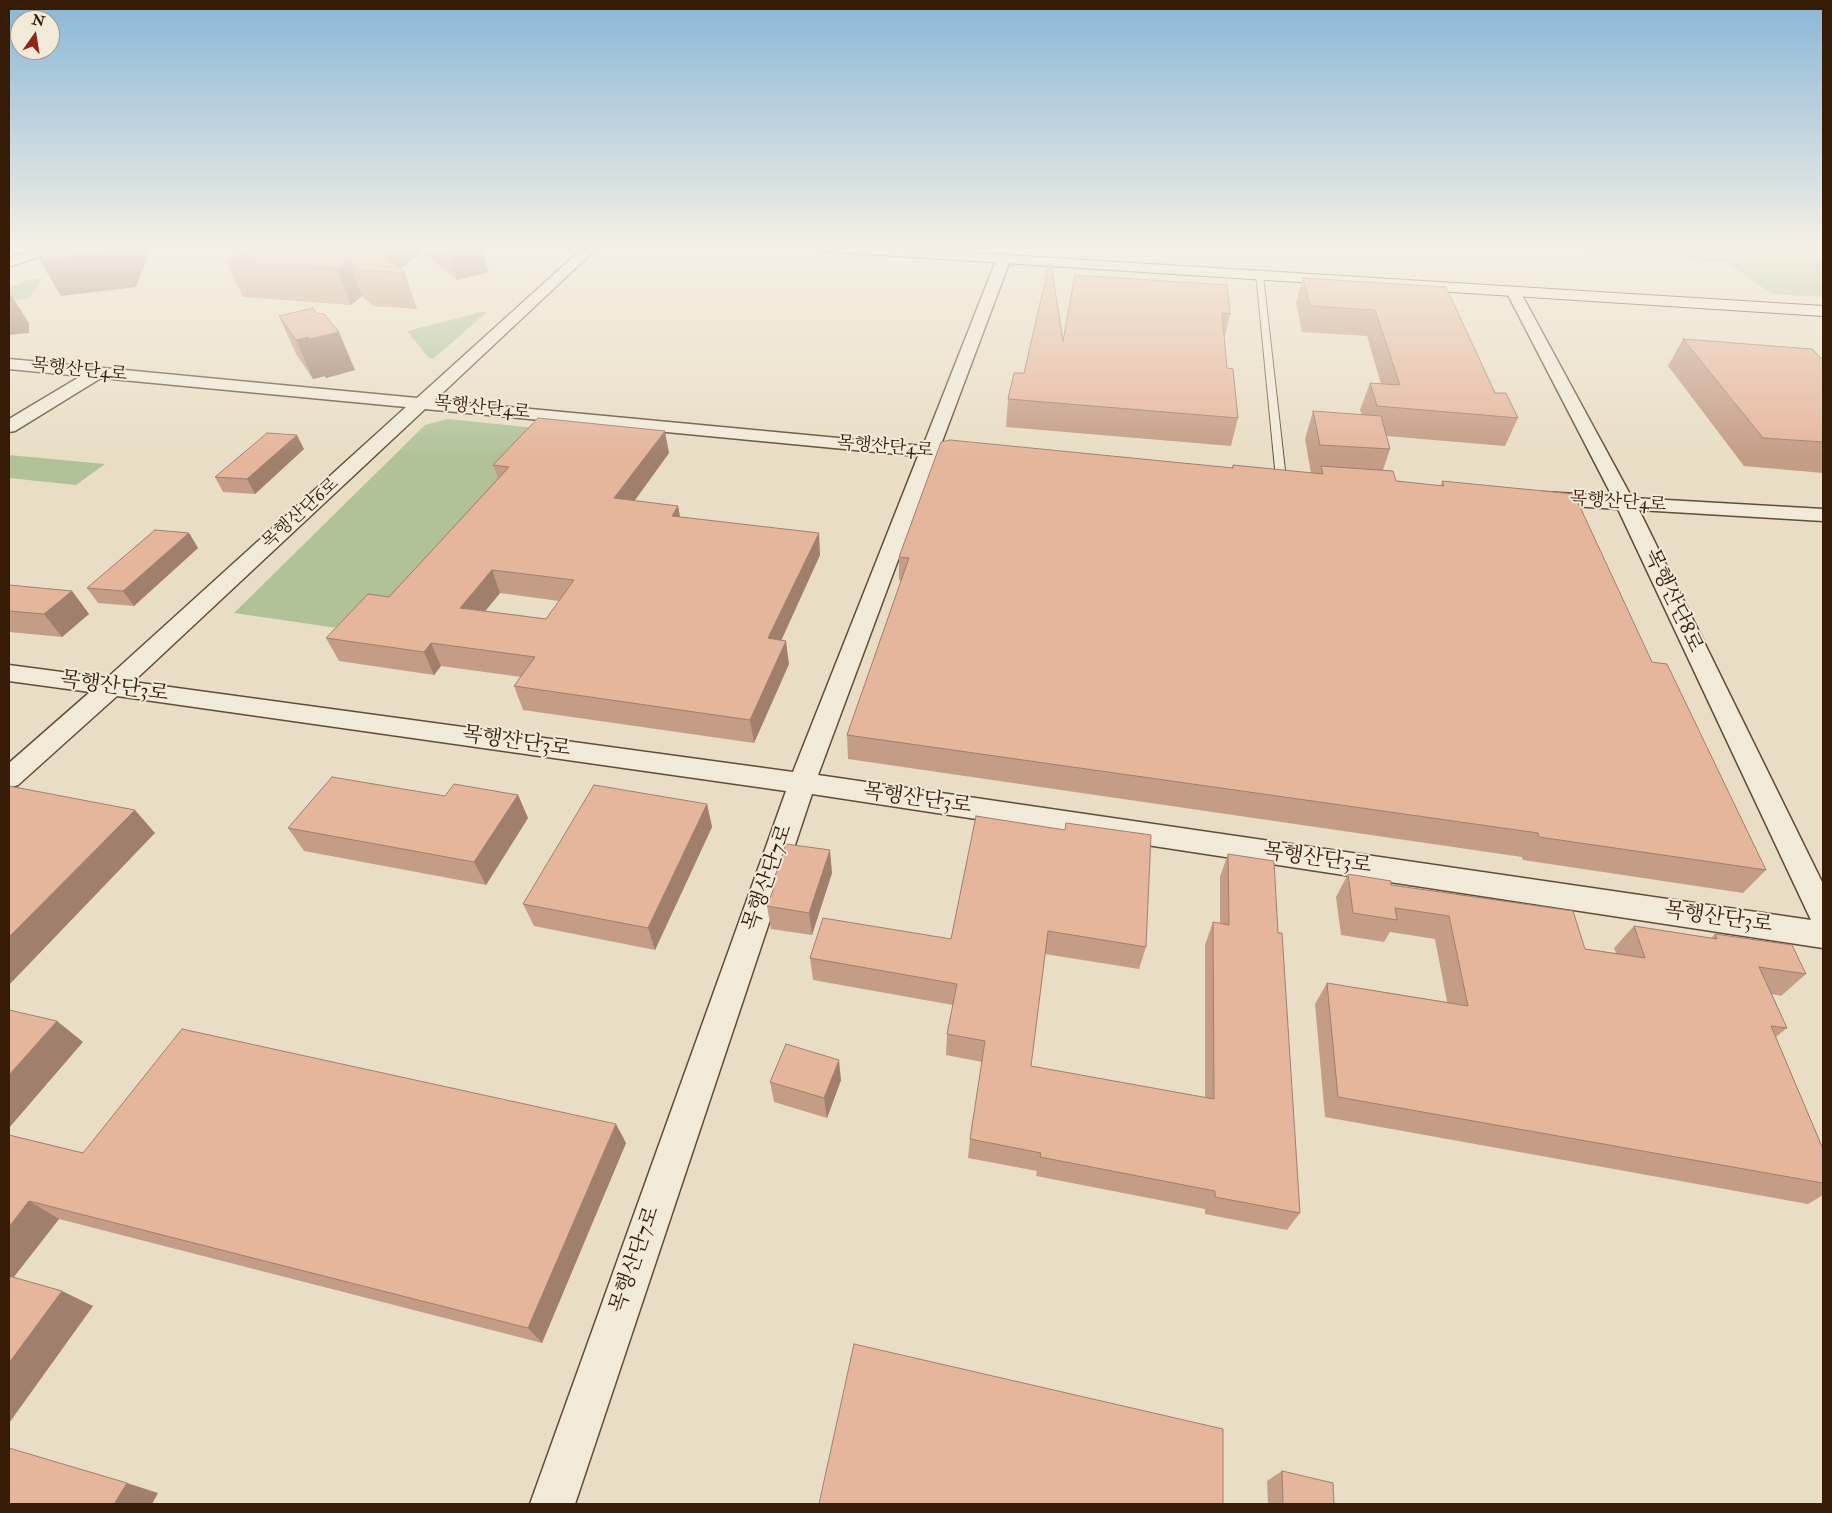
<!DOCTYPE html>
<html>
<head>
<meta charset="utf-8">
<style>
  body { margin:0 }
  #map { position:relative; width:1832px; height:1513px; overflow:hidden; background:#e9dec5; font-family:"IM FELL Double Pica",serif }
  canvas { display:block }
  .frame { position:absolute; inset:0; border:10px solid #361c07; pointer-events:none }
  .north { position:absolute; left:10px; top:10px; width:50px; height:50px; box-sizing:border-box; background:#f1ead9; border:1px solid #a69885; border-radius:50%; rotate:13deg; font-size:14px; font-weight:700; line-height:20px; text-align:center; color:#361c07 }
  .north::after { content:''; display:block; margin:auto; width:18px; height:22px; background:#8f2418; clip-path:polygon(50% 0,100% 100%,50% 72%,0 100%) }
</style>
</head>
<body>
<div id="map">
<canvas width="1832" height="1513"></canvas>
<div class="frame"></div>
<div class="north">N</div>
</div>
<script>
const c = document.querySelector('canvas').getContext('2d');
c.lineJoin = 'round';
function paint(path, color) { c.fillStyle = color; c.fill(path, 'evenodd'); }
const shape = rows => new Path2D(rows.map(r => 'M' + r).join(''));
function trace(path, color, width, dash) { c.strokeStyle = color; c.lineWidth = width; c.lineCap = dash ? 'butt' : 'round'; c.setLineDash(dash || []); c.stroke(path); }
function write(font, color, halo, rows, align = 'center') {
  c.font = font + ' "IM FELL Double Pica","Noto Serif KR",serif'; c.lineWidth = 4; c.setLineDash([]); c.textBaseline = 'middle'; c.strokeStyle = halo; c.fillStyle = color; for (const [text, x, y, turn = 0] of rows) {
    c.save(); c.translate(x, y); c.rotate((+turn || 0) * Math.PI / 180); c.textAlign = isNaN(turn) ? turn : align; if (halo) c.strokeText(text, 0, 0); c.fillText(text, 0, 0); c.restore();
  }
}
paint(shape([
  [1567,247,1823,247,1823,297,1772,294,1727,263,1584,252],
  [43,278,29,298,9,301,9,288,27,280],
  [481,312,487,312,433,359,429,358,407,331],
  [448,419,545,429,358,631,234,613,425,425],
  [9,455,105,464,76,485,9,478]
]), '#b1c299');
const lane = shape([
  [1256,273,1263,275,1286,479,1281,482,1276,479,1256,273]
]);
const street = shape([
  [584,247,598,247,435,400,923,446,997,258,1004,254,1011,258,940,447,972,450,979,452,981,456,979,460,972,462,936,458,818,775,1811,920,1618,509,1542,504,1535,502,1532,498,1535,494,1542,492,1612,496,1506,291,1508,288,1518,288,1632,498,1823,509,1823,521,1639,510,1823,884,1823,948,812,794,575,1504,530,1504,786,791,117,696,18,785,9,788,9,763,90,692,9,681,9,665,107,678,406,407,101,378,15,431,9,432,9,419,81,376,9,369,9,359,417,398,584,247],
  [425,409,918,456,793,772,133,682,425,409]
]);
const secondary = shape([
  [42,247,62,247,60,250,9,267,9,258,42,247],
  [811,247,879,247,1823,306,1823,316,818,251,813,250,811,247]
]);
trace(lane, '#634c36', 2);
trace(street, '#634c36', 3);
trace(secondary, '#361c07', 2);
paint(lane, '#f1ead9');
paint(street, '#f1ead9');
paint(secondary, '#f1ead9');
paint(shape([
  [250,247,481,247,489,272,457,280,422,252,400,269,405,273,417,309,373,306,362,296,351,305,243,297,226,261],
  [1075,275,1230,314,1224,340,1227,368,1238,418,1231,446,1006,427,1008,399,1063,341],
  [1303,278,1446,287,1495,393,1518,418,1505,446,1386,436,1390,449,1383,470,1396,481,1441,486,1442,481,1652,662,1766,870,1743,893,1523,860,1522,857,848,759,847,735,901,581,899,580,899,557,1232,468,1233,465,1311,473,1305,439,1313,411,1362,415,1360,410,1370,383,1381,384,1367,336,1302,332,1296,303],
  [279,316,355,370,326,378,325,376,313,379,296,354],
  [1683,339,1823,360,1823,473,1744,466,1668,366],
  [304,449,255,494,223,492,215,477],
  [669,453,634,501,678,506,680,517,820,555,781,640,789,664,754,743,523,710,514,686,521,677,441,666,434,675,339,661,326,638,389,597,498,478,493,465],
  [500,593,559,601,546,619,485,611],
  [189,533,198,548,134,606,98,603,87,588],
  [9,585,72,591,89,614,62,637,9,632],
  [518,795,528,818,486,885,304,851,288,828,445,796],
  [707,804,712,827,655,950,534,926,523,904],
  [976,816,1146,947,1139,969,1045,954,1031,1066,1205,1098,1205,945,1213,922,1220,924,1220,877,1228,854,1278,933,1300,1213,1287,1230,1205,1214,1205,1209,1036,1176,1037,1171,968,1158,970,1139,982,1062,946,1055,947,1034,953,1005,813,980,810,958,951,939],
  [832,873,812,935,771,929,767,906,773,890,772,885],
  [1348,874,1391,885,1585,949,1616,953,1614,948,1634,926,1711,938,1715,934,1806,974,1781,996,1772,994,1787,1028,1776,1037,1823,1149,1823,1195,1808,1204,1325,1117,1315,1004,1327,983,1447,1002,1435,939,1390,932,1384,942,1341,935,1336,897],
  [841,1080,827,1118,774,1102,770,1082],
  [9,1135,83,1153,626,1143,542,1343,59,1219,14,1277,93,1306,9,1423],
  [1282,1471,1334,1504,1268,1504,1267,1481]
]), '#c59c86');
paint(shape([
  [119,247,143,247,148,256,136,287,61,296,40,260],
  [372,247,421,247,422,252,395,272],
  [446,247,481,247,489,272,457,280],
  [348,260,362,296,351,305,337,268],
  [9,292,29,323,29,333,9,335],
  [339,332,355,370,326,378,309,339],
  [308,337,325,376,313,379,296,340],
  [665,431,669,453,620,521,614,498],
  [297,435,304,449,255,494,247,479],
  [678,506,682,528,672,516],
  [189,533,198,548,134,606,123,591],
  [819,533,820,555,772,661,768,638],
  [492,570,500,593,469,631,460,608],
  [72,591,89,614,62,637,44,614],
  [786,641,789,664,754,743,750,720],
  [431,643,441,666,434,675,424,652],
  [518,795,528,818,486,885,474,862],
  [707,804,712,827,655,950,648,928],
  [135,810,155,833,9,985,9,937],
  [830,850,832,873,812,935,809,913],
  [57,1021,83,1042,9,1128,9,1075],
  [839,1060,841,1080,827,1118,824,1098],
  [616,1124,626,1143,542,1343,528,1328],
  [29,1201,59,1219,9,1283,9,1227],
  [62,1291,93,1306,9,1423,9,1363],
  [127,1483,158,1493,152,1504,114,1504]
]), '#a07f6d');
const building = shape([
  [48,247,119,247,117,251,40,260,48,247],
  [250,247,374,247,405,273,359,270,348,260,337,268,226,261,250,247],
  [1049,264,1051,264,1063,341,1075,275,1227,285,1230,314,1222,313,1227,368,1233,369,1238,418,1008,399,1014,373,1024,373,1049,264],
  [1303,278,1446,287,1495,393,1506,393,1518,418,1377,406,1370,383,1400,385,1375,310,1310,306,1303,278],
  [313,308,316,313,324,314,339,332,309,339,308,337,296,340,279,316,313,308],
  [1683,339,1812,349,1823,360,1823,442,1763,438,1683,339],
  [1313,411,1381,416,1390,449,1320,445,1313,411],
  [538,418,665,431,614,498,678,506,672,516,819,533,768,638,786,641,750,720,514,686,535,657,431,643,424,652,326,638,368,594,389,597,509,467,493,465,538,418],
  [492,570,574,580,546,619,460,608,492,570],
  [267,433,297,435,247,479,215,477,267,433],
  [950,440,1233,468,1233,465,1323,474,1321,466,1393,471,1396,481,1444,486,1442,481,1574,494,1652,662,1667,664,1766,870,1539,837,1538,833,847,735,909,558,899,557,941,442,950,440],
  [155,530,189,533,123,591,87,588,155,530],
  [9,585,72,591,44,614,9,611,9,585],
  [332,777,445,796,454,784,518,795,474,862,288,828,332,777],
  [594,785,707,804,648,928,523,904,594,785],
  [9,786,135,810,9,937,9,786],
  [976,816,1065,830,1066,823,1151,835,1146,947,1048,931,1031,1066,1214,1099,1213,922,1229,925,1228,854,1274,861,1278,933,1282,933,1300,1213,1215,1197,1215,1191,1040,1157,1041,1153,970,1139,985,1041,947,1034,957,984,810,958,823,918,951,939,976,816],
  [786,844,830,850,809,913,767,906,775,885,772,885,786,844],
  [1348,874,1391,881,1391,885,1573,911,1585,949,1645,958,1634,926,1717,939,1715,934,1792,945,1806,974,1759,967,1787,1028,1771,1026,1823,1149,1823,1183,1338,1097,1327,983,1468,1006,1449,916,1395,908,1397,920,1353,913,1348,874],
  [9,1010,57,1021,9,1075,9,1010],
  [182,1029,616,1124,528,1328,29,1201,9,1227,9,1135,83,1153,182,1029],
  [786,1044,839,1060,824,1098,770,1082,786,1044],
  [9,1276,62,1291,9,1363,9,1276],
  [854,1344,1223,1429,1223,1504,819,1504,854,1344],
  [9,1448,127,1483,114,1504,9,1504,9,1448],
  [1282,1471,1333,1483,1334,1504,1283,1504,1282,1471]
]);
paint(building, '#e5b59c');
trace(building, '#a07f6d', 1);
const sky = c.createLinearGradient(0, 0, 0, 458);
sky.addColorStop(0, '#89b7d7');
sky.addColorStop(0.54, '#f5f0e5');
sky.addColorStop(1, '#f5f0e500');
c.fillStyle = sky;
c.fillRect(0, 0, 1832, 458);
write('18px', '#361c07', '#f1ead9', [
  ["목행산단4로",79,371,6],
  ["목행산단4로",482,409,6],
  ["목행산단4로",885,448,5],
  ["목행산단4로",1618,503,4],
  ["목행산단6로",301,514,-42]
]);
write('21px', '#361c07', '#f1ead9', [
  ["목행산단8로",1672,601,65],
  ["목행산단3로",114,688,8],
  ["목행산단3로",516,743,8],
  ["목행산단3로",917,800,8],
  ["목행산단3로",1317,860,8],
  ["목행산단7로",769,878,-71],
  ["목행산단3로",1718,919,8],
  ["목행산단7로",636,1260,-71]
]);
</script>
</body>
</html>
